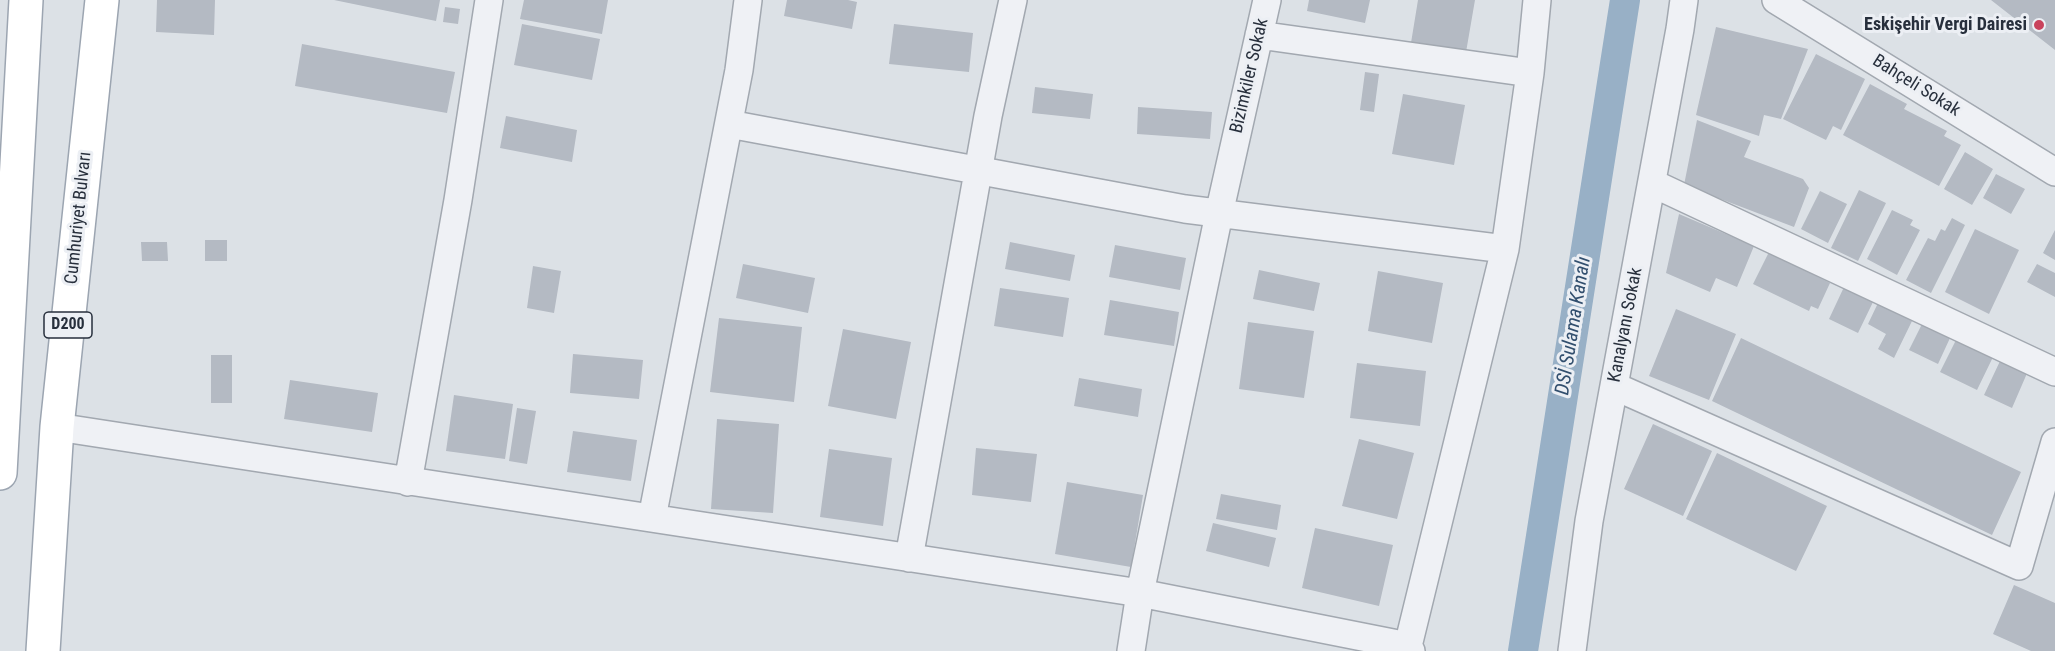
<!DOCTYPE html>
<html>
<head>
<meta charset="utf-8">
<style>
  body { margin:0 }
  canvas { display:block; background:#dce1e6 }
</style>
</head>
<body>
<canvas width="2055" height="651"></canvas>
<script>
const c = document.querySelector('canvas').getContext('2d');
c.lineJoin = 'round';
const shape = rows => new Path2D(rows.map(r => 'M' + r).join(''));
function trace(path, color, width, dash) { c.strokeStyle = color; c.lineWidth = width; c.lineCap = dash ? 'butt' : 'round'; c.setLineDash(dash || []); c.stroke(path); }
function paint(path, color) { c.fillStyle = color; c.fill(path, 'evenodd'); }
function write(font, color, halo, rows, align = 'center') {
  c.font = font + ' "Roboto Condensed",sans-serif'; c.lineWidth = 6; c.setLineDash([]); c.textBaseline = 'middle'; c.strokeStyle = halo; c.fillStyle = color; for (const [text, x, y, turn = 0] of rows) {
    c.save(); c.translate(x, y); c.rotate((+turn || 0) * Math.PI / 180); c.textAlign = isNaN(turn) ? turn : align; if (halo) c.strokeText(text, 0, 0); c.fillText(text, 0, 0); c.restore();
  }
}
trace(shape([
  [1523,651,1625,0]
]), '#98b0c6', 30);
paint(shape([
  [157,0,215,0,214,35,156,32],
  [334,0,440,0,436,21],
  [524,0,608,0,602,34,520,19],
  [787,0,848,0,857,2,852,29,784,16],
  [1309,0,1370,0,1365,23,1307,11],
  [1418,0,1475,0,1465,58,1410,49],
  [1991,0,2055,0,2055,50],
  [445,7,460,9,458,24,443,22],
  [522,24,600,39,592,80,514,65],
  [894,24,973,33,969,72,889,64],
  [1716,27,1808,49,1781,119,1764,115,1759,136,1696,115],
  [302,44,455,72,447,113,295,86],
  [1816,54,1865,79,1841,130,1833,126,1826,140,1783,119],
  [1365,72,1379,74,1374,112,1360,110],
  [1870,84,1907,104,1904,109,1947,131,1944,136,1961,145,1939,186,1843,135],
  [1035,87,1093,94,1090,119,1032,113],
  [1403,94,1465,105,1454,165,1392,154],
  [1138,107,1212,112,1210,139,1137,134],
  [506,116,577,130,572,162,500,148],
  [1697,120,1751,141,1744,157,1803,179,1809,188,1794,227,1684,185],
  [1965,152,1993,169,1972,205,1944,189],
  [1996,174,2025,189,2011,214,1983,198],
  [1859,190,1886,203,1858,261,1831,248],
  [1820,191,1847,204,1828,243,1801,229],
  [1892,210,1913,220,1910,225,1920,230,1897,275,1867,259],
  [1679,214,1754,246,1737,287,1716,278,1710,292,1666,273],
  [1952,218,1965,225,1931,293,1906,280,1928,238,1935,241,1941,229,1945,231],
  [1975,229,2019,250,1989,314,1945,292],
  [2055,230,2055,260,2043,253],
  [205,240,227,240,227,261,205,261],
  [141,242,167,242,168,261,142,261],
  [1010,242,1075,255,1070,281,1005,269],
  [1115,245,1186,258,1180,290,1109,277],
  [1769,252,1830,283,1818,309,1811,306,1809,311,1753,284],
  [743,264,815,278,808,313,736,298],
  [2037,264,2055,273,2055,297,2027,282],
  [533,266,561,271,554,313,527,308],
  [1259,270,1320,283,1314,311,1253,299],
  [1378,271,1443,283,1432,343,1368,331],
  [1844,287,1873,302,1858,333,1829,319],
  [1000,288,1069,298,1063,337,994,326],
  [1110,300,1179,312,1174,346,1104,335],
  [1878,303,1912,321,1894,358,1878,349,1886,334,1868,324],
  [1676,309,1736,334,1709,400,1649,376],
  [719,318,802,327,794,402,710,392],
  [1248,322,1314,331,1304,398,1239,389],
  [1922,324,1950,338,1938,364,1909,350],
  [843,329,911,342,896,419,828,406],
  [1741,338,2021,472,1992,535,1712,401],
  [1956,340,1993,357,1977,390,1940,372],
  [573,354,643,360,639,399,570,393],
  [211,355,232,355,232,403,211,403],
  [2001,359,2028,371,2012,408,1984,395],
  [1357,363,1426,371,1420,426,1350,418],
  [1079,378,1142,389,1138,417,1074,406],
  [290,380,378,393,372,432,284,419],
  [454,395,513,404,505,459,446,451],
  [517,408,536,411,527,464,509,461],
  [717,419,779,424,773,513,711,509],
  [1653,424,1712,451,1683,516,1624,489],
  [573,431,637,440,631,481,567,472],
  [1359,439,1414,453,1397,519,1342,506],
  [976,448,1037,454,1031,502,972,495],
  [829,449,892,458,883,526,820,517],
  [1717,453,1827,506,1796,571,1686,519],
  [1067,482,1143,495,1131,567,1055,554],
  [1221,494,1281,505,1277,530,1216,519],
  [1213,523,1276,538,1269,567,1206,551],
  [1315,528,1393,545,1379,606,1302,588],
  [2014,585,2055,603,2055,651,2031,651,1993,634]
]), '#b4bac3');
const street = shape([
  [1776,0,2055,172],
  [1259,35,1530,73],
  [729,124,1185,209,1505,249],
  [1652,183,2055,372],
  [1614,386,2019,566,2055,442],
  [57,427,1140,593,1219,214,1267,0],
  [408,482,458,200,489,0],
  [652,518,739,70,748,0],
  [909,558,988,116,1013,0],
  [1408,646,1505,249,1530,73,1537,0],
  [1131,651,1140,593,1408,646,1411,651],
  [1572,651,1589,521,1680,29,1684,0]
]);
const primary = shape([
  [0,473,26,0],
  [43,651,57,427,102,0]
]);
trace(street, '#a2a8b0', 30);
trace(primary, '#9ca5b1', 36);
trace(street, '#eff1f5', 27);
trace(primary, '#fff', 33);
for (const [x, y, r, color] of [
  [2039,25,6,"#c9435c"]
]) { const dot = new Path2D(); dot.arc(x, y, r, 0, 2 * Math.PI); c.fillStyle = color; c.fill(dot); trace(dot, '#eceff4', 2); }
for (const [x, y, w] of [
  [68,325,48]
]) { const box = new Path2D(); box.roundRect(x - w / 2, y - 13, w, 26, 4.5); c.fillStyle = '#eceff4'; c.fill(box); trace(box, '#272f3c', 1.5); }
write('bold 16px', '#272f3c', null, [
  ["D200",68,325]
]);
write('bold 18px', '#272f3c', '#eceff4', [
  ["Eskişehir Vergi Dairesi",2027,25]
], 'right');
write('18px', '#272f3c', '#eceff4', [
  ["Bizimkiler Sokak",1250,76,-77],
  ["Bahçeli Sokak",1916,86,32],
  ["Cumhuriyet Bulvarı",79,218,-84],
  ["Kanalyanı Sokak",1626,325,-79]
]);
write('italic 20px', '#324f6e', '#eceff4', [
  ["DSİ Sulama Kanalı",1574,326,-81]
]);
</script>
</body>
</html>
